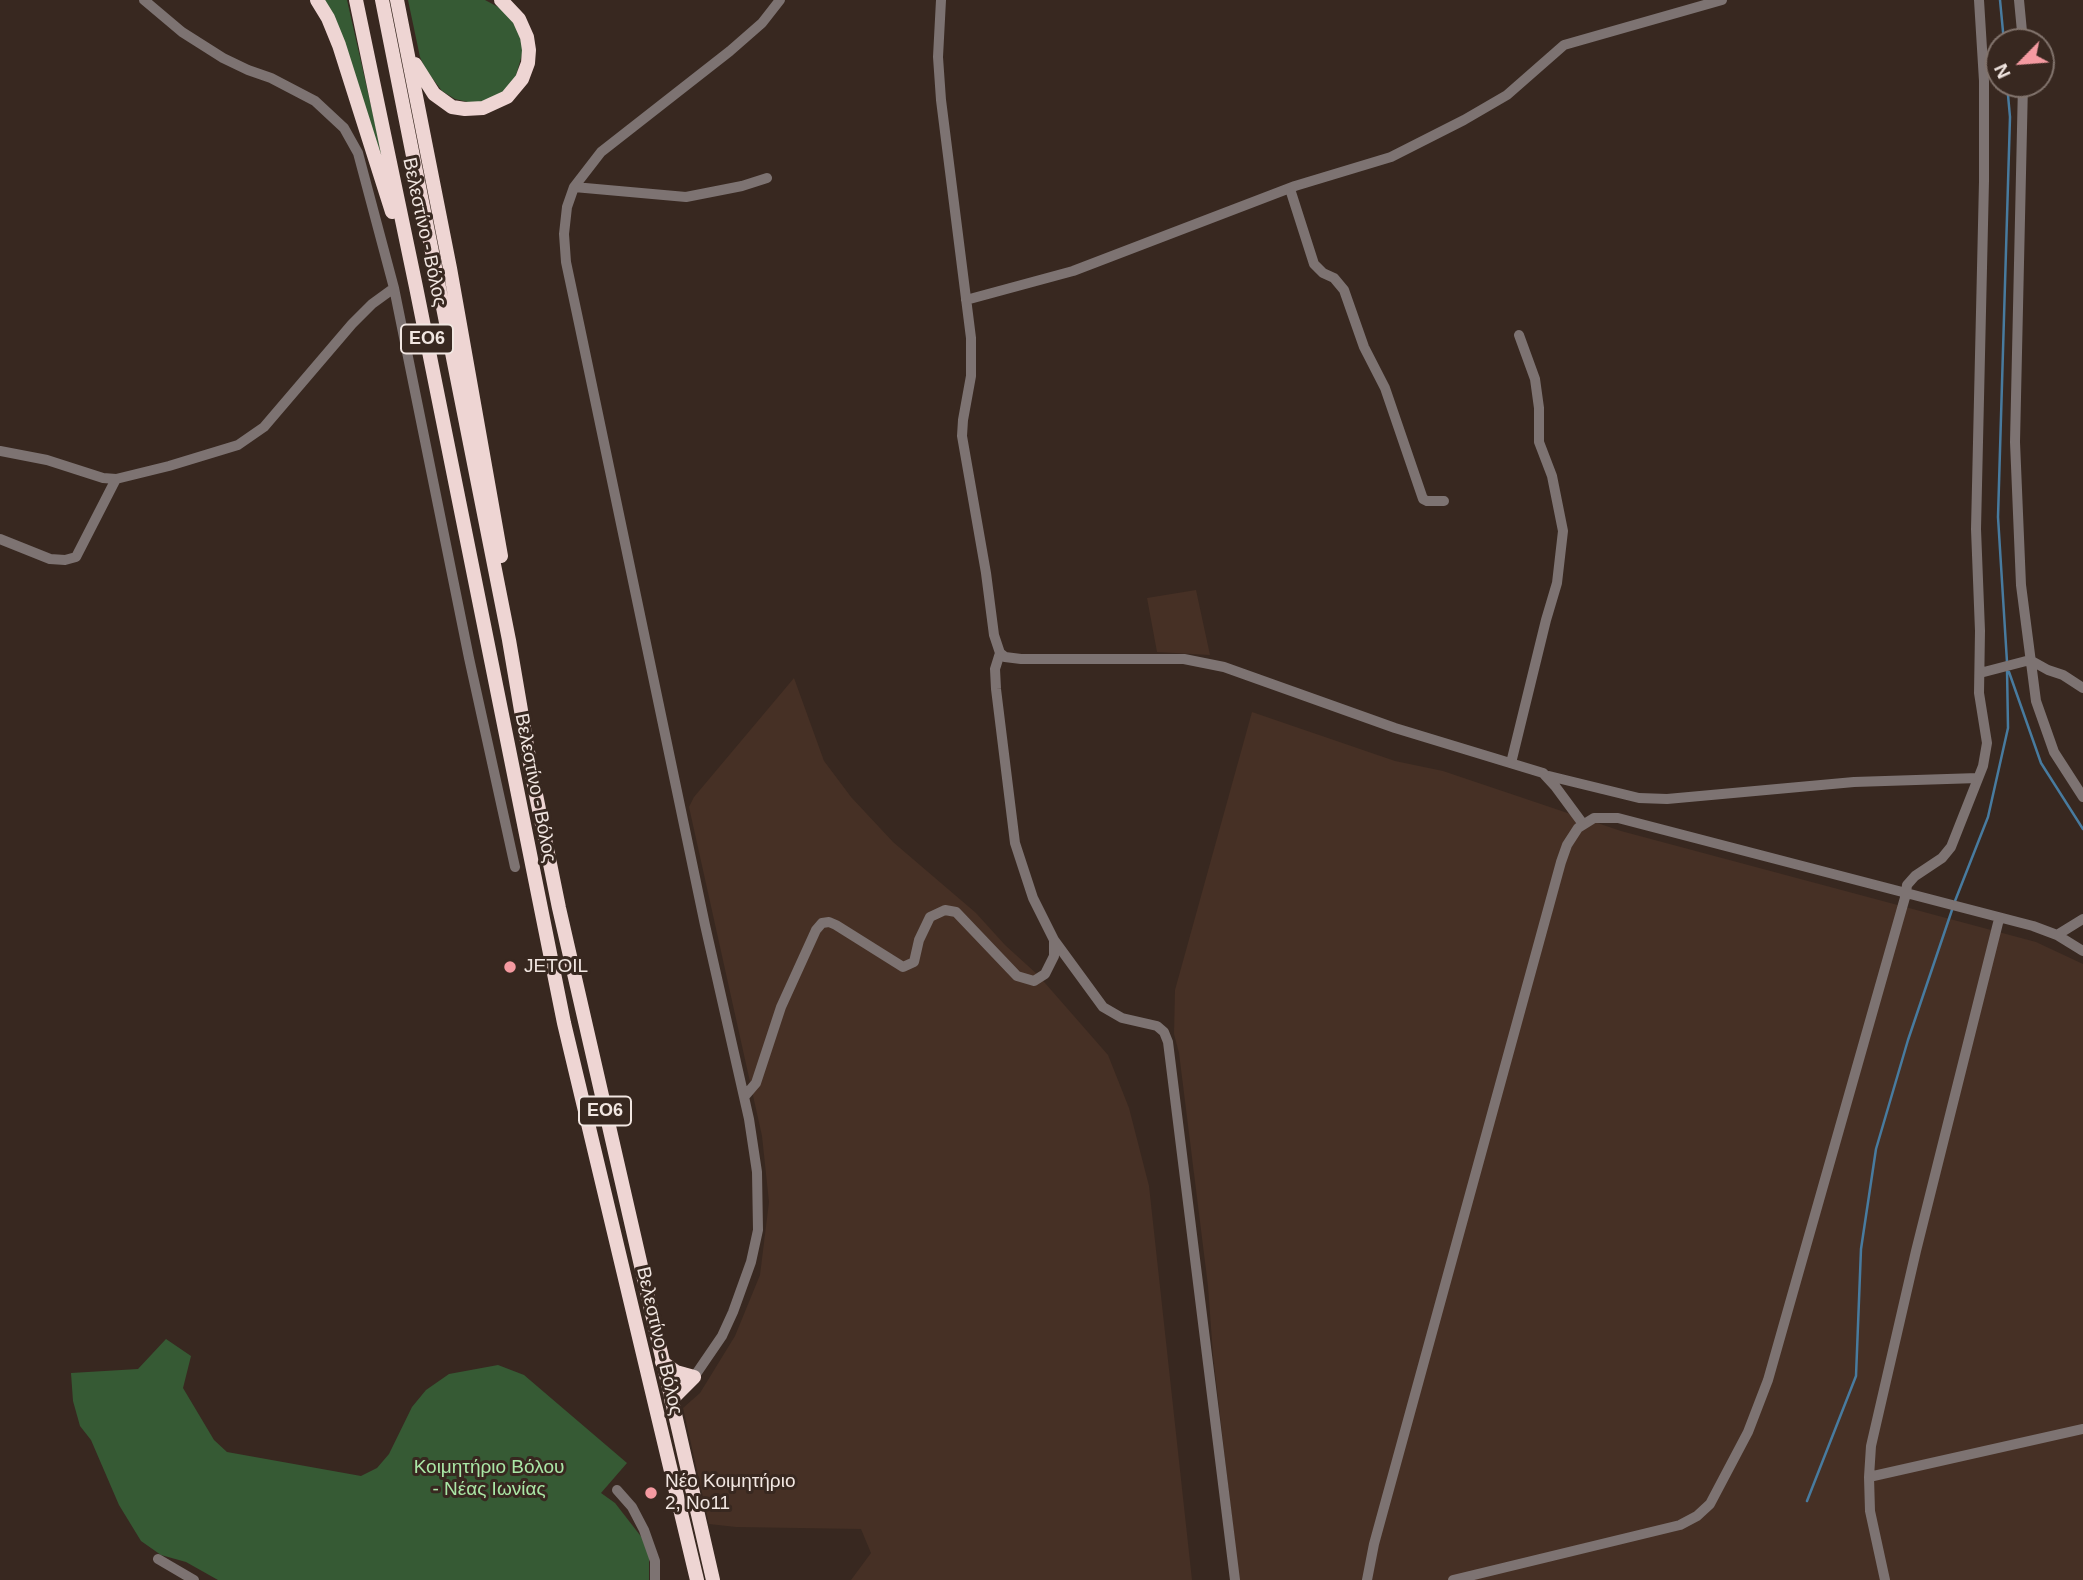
<!DOCTYPE html>
<html>
<head>
<meta charset="utf-8">
<style>
  body { margin:0 }
  #map { position:relative; width:2083px; height:1580px; overflow:hidden; background:#382820; font-family:Helvetica,sans-serif }
  canvas { display:block }
  .north { position:absolute; left:1985px; top:28px; width:70px; height:70px; box-sizing:border-box; background:#382820; border:2px solid #82746d; border-radius:50%; rotate:245deg; font-size:19px; font-weight:700; line-height:28px; text-align:center; color:#f1e6e1 }
  .north::after { content:''; display:block; margin:auto; width:24px; height:32px; background:#f49aa1; clip-path:polygon(50% 0,100% 100%,50% 72%,0 100%) }
</style>
</head>
<body>
<div id="map">
<canvas width="2083" height="1580"></canvas>
<div class="north">N</div>
</div>
<script>
const c = document.querySelector('canvas').getContext('2d');
c.lineJoin = 'round';
function paint(path, color) { c.fillStyle = color; c.fill(path, 'evenodd'); }
const shape = rows => new Path2D(rows.map(r => 'M' + r).join(''));
function trace(path, color, width, dash) { c.strokeStyle = color; c.lineWidth = width; c.lineCap = dash ? 'butt' : 'round'; c.setLineDash(dash || []); c.stroke(path); }
function write(font, color, halo, rows, align = 'center') {
  c.font = font + ' Helvetica,sans-serif'; c.lineWidth = 6; c.setLineDash([]); c.textBaseline = 'middle'; c.strokeStyle = halo; c.fillStyle = color; for (const [text, x, y, turn = 0] of rows) {
    c.save(); c.translate(x, y); c.rotate((+turn || 0) * Math.PI / 180); c.textAlign = isNaN(turn) ? turn : align; if (halo) c.strokeText(text, 0, 0); c.fillText(text, 0, 0); c.restore();
  }
}
paint(shape([
  [1196,590,1210,655,1157,652,1147,598],
  [794,678,824,761,851,797,893,842,976,913,1005,945,1038,975,1108,1055,1129,1108,1149,1186,1192,1580,851,1580,871,1553,861,1529,736,1527,709,1524,683,1408,700,1393,735,1336,760,1275,769,1202,762,1136,689,807,694,797],
  [1252,712,1395,761,1443,771,1621,831,2036,942,2083,964,2083,1580,1239,1580,1213,1355,1208,1286,1179,1053,1174,1034,1175,990]
]), '#463025');
paint(shape([
  [323,0,347,0,384,163],
  [408,0,485,0,500,8,508,14,519,31,523,51,515,79,501,94,476,104,455,99,442,91,426,70,420,57],
  [166,1339,191,1356,183,1388,214,1440,227,1452,361,1476,377,1468,389,1454,412,1407,426,1390,449,1374,498,1365,524,1375,627,1463,601,1493,615,1503,643,1539,649,1556,649,1580,218,1580,186,1562,161,1555,141,1541,119,1505,91,1440,80,1426,73,1401,71,1373,138,1369]
]), '#365a34');
trace(shape([
  [2000,0,2004,42],
  [2007,662,1998,517,2010,117,2007,84],
  [2009,672,2041,763,2083,829],
  [1955,901,1988,817,2008,728,2007,668],
  [1807,1501,1856,1376,1861,1249,1876,1149,1908,1040,1953,907]
]), '#487b9f', 2.5);
trace(shape([
  [144,0,182,32,223,58,248,70,271,78,315,101,344,128,358,153,394,288,469,658,515,867],
  [941,0,938,57,941,100,971,338,971,376,963,420,962,436,986,573,994,635,1000,653,1005,657,1021,659,1184,659,1224,667,1395,728,1543,773,1555,786,1583,824],
  [2019,0,2023,42],
  [2023,84,2015,442,2021,585,2036,701,2054,752,2083,797],
  [574,187,686,197,742,186,767,178],
  [1290,189,1314,264,1323,273,1334,278,1344,290,1364,347,1385,388,1423,499,1427,501,1444,501],
  [966,300,1073,271,1295,186,1391,157,1464,120,1507,95,1564,45,1722,0],
  [0,451,47,460,103,478,116,479,169,466,238,445,264,427,352,324,372,304,394,288],
  [0,539,50,559,65,560,76,557,116,479],
  [1980,673,2030,660,2048,670,2063,675,2083,688],
  [1511,763,1546,620,1557,583,1563,531,1552,476,1539,442,1539,408,1535,379,1519,335],
  [1549,776,1639,798,1667,799,1854,782,1978,778],
  [2057,935,2083,919],
  [1054,940,1103,1007,1122,1018,1157,1026,1164,1032,1168,1042,1235,1580],
  [744,1097,756,1083,781,1007,816,930,822,923,829,922,836,925,903,967,914,962,919,940,930,917,945,910,956,912,1017,976,1034,981,1045,974,1054,956,1054,940,1033,898,1015,843,996,689,995,669,1000,653],
  [694,1377,722,1336,733,1312,751,1262,758,1230,757,1172,749,1119,705,925,580,328,566,262,564,234,567,207,574,187,601,152,730,51,762,23,780,0],
  [1869,1477,2083,1429],
  [617,1490,632,1507,644,1530,655,1561,655,1580],
  [158,1559,194,1580],
  [1367,1580,1374,1544,1561,862,1567,845,1578,828,1594,818,1618,818,2033,926,2057,935,2083,951],
  [1453,1580,1680,1525,1697,1516,1710,1504,1748,1432,1768,1380,1906,894,1907,885,1915,876,1942,858,1951,847,1983,766,1987,743,1979,693,1980,631,1976,529,1984,181,1984,81,1979,0],
  [1885,1580,1870,1511,1869,1477,1871,1446,1916,1251,1999,919]
]), '#7d7372', 10);
trace(shape([
  [317,0,328,18,339,45,392,212],
  [356,0,416,287,564,1023,697,1580],
  [382,0,509,640,532,775,559,908,713,1580],
  [397,0,450,268,501,556],
  [415,64,434,94,452,107,465,109,483,108,507,97,522,79,528,63,529,50,527,37,519,19,501,0],
  [662,1362,676,1372,694,1377],
  [671,1400,694,1377]
]), '#eed5d3', 14);
for (const [x, y, r, color] of [
  [510,967,7,"#f49aa1"],
  [651,1493,7,"#f49aa1"]
]) { const dot = new Path2D(); dot.arc(x, y, r, 0, 2 * Math.PI); c.fillStyle = color; c.fill(dot); trace(dot, '#382820', 2.5); }
for (const [x, y, w] of [
  [427,339,52],
  [605,1111,52]
]) { const box = new Path2D(); box.roundRect(x - w / 2, y - 14.5, w, 29, 5); c.fillStyle = '#382820'; c.fill(box); trace(box, '#f1e6e1', 2); }
write('bold 18px', '#f1e6e1', null, [
  ["ΕΟ6",427,339],
  ["ΕΟ6",605,1111]
]);
write('19px', '#f1e6e1', '#382820', [
  ["Βελεστίνο - Βόλος",424,232,78],
  ["Βελεστίνο - Βόλος",535,788,79],
  ["Βελεστίνο - Βόλος",659,1341,77]
]);
write('19px', '#f1e6e1', '#382820', [
  ["JETOIL",524,967],
  ["Νέο Κοιμητήριο",665,1482],
  ["2, Νο11",665,1504]
], 'left');
write('19px', '#aae7a6', '#382820', [
  ["Κοιμητήριο Βόλου",489,1468],
  ["- Νέας Ιωνίας",489,1490]
]);
</script>
</body>
</html>
